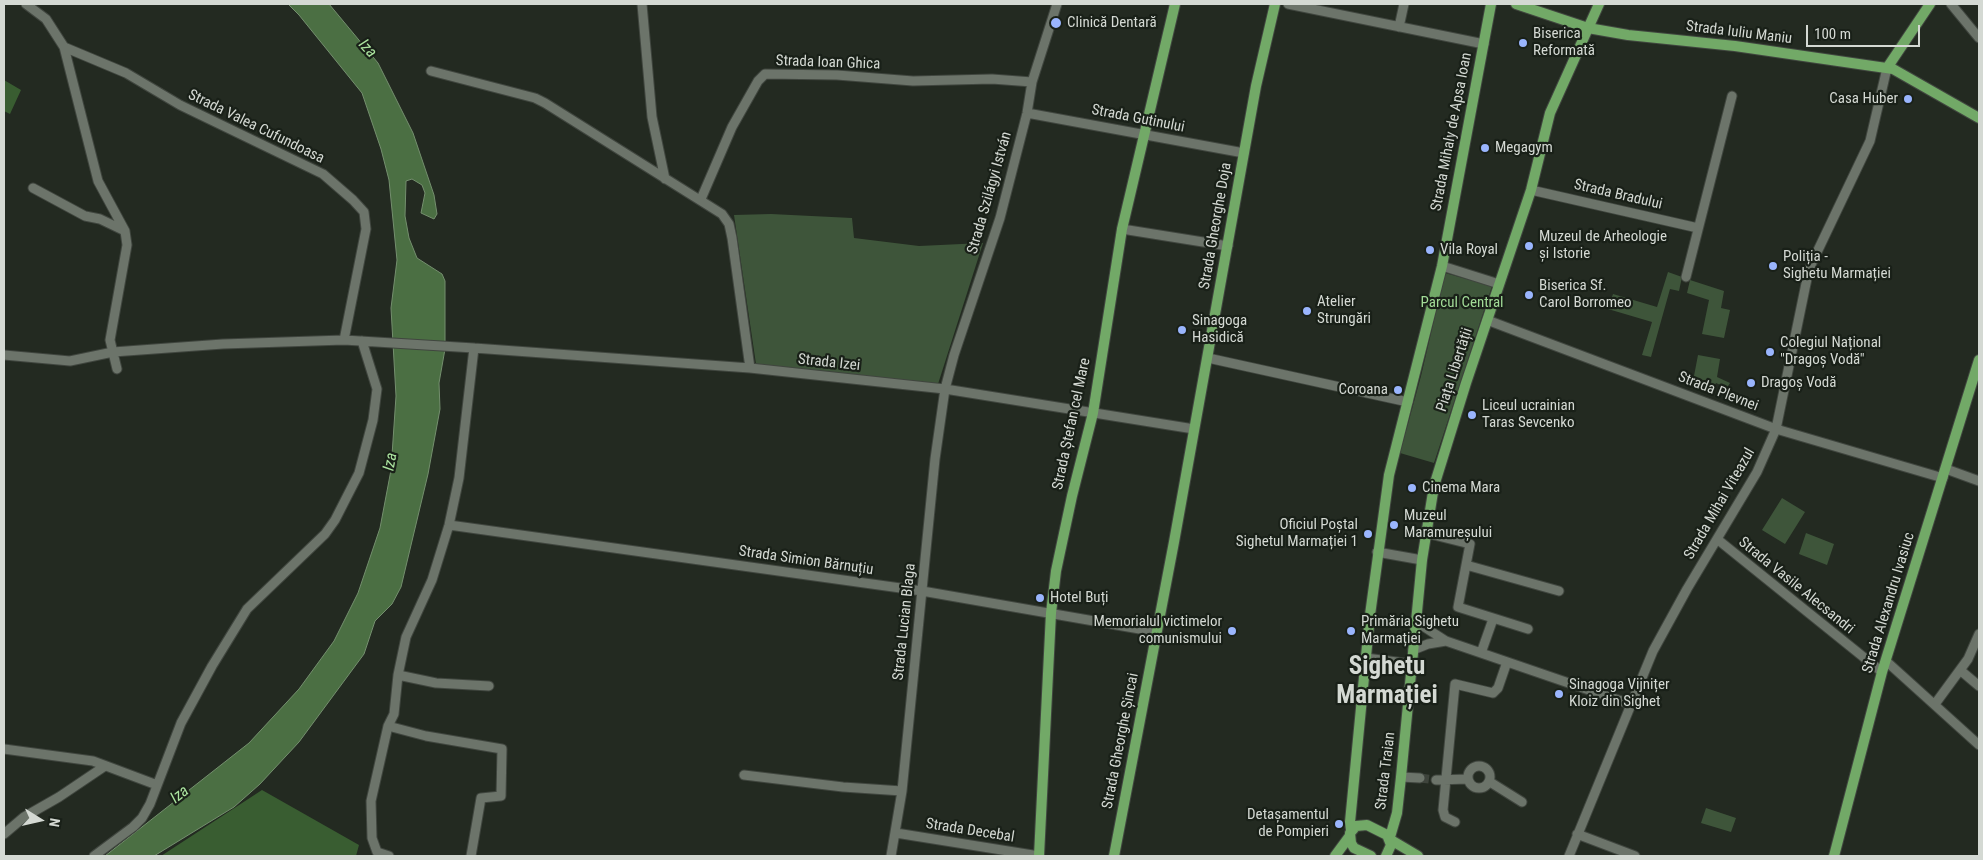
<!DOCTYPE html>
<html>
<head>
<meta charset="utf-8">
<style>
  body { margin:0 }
  #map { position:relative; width:1983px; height:860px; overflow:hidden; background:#232a21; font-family:"Roboto Condensed",sans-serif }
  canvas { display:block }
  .frame { position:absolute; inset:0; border:5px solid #d4d9d3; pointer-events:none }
  .north { position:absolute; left:15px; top:795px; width:50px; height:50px; -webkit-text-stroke:4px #192018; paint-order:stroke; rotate:100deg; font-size:14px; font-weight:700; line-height:20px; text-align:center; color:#d4d9d3 }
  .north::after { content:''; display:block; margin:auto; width:18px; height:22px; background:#d4d9d3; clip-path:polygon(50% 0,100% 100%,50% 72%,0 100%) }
  .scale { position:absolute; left:1806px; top:25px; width:114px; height:22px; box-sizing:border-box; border:2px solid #d4d9d3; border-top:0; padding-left:6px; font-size:15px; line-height:18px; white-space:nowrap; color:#d4d9d3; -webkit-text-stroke:4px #192018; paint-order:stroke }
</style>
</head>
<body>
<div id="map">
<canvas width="1983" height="860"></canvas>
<div class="frame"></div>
<div class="north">N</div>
<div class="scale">100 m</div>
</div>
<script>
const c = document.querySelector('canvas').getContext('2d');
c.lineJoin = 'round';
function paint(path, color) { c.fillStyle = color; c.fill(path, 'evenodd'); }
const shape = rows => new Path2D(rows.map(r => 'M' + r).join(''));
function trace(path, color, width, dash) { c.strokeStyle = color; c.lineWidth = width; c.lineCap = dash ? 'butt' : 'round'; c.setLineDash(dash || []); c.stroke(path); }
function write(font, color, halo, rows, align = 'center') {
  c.font = font + ' "Roboto Condensed",sans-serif'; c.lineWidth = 4.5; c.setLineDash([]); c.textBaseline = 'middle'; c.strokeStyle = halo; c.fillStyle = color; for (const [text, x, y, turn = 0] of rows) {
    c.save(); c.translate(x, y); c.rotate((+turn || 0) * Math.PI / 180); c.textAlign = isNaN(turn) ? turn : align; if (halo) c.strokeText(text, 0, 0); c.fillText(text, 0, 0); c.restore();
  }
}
paint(shape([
  [771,214,852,218,854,238,919,246,983,243,938,384,756,364,734,215],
  [1668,272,1682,277,1679,291,1670,289,1651,357,1642,355,1652,322,1608,309,1613,294,1657,307],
  [1445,273,1492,286,1434,463,1400,453,1421,376],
  [1690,280,1724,291,1721,308,1730,310,1724,338,1702,334,1709,300,1687,293],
  [1698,355,1720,359,1717,377,1730,383,1727,388,1716,383,1713,388,1700,386,1703,380,1694,376],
  [1782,498,1805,512,1785,544,1762,530],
  [1806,533,1834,544,1827,565,1799,554],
  [1706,808,1736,818,1731,832,1701,823]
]), '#3e553a');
paint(shape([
  [4,80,21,90,10,114,4,111],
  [262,790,359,845,356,856,161,856]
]), '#395d31');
const water = shape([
  [288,4,329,4,378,63,413,133,434,195,437,214,434,219,421,213,425,193,422,185,412,179,406,181,405,216,409,238,417,258,442,274,445,281,445,349,439,383,440,409,428,474,401,587,392,604,375,621,364,654,299,742,260,784,234,807,154,856,105,856,249,743,299,689,334,641,358,593,380,528,391,470,396,396,391,308,397,260,389,180,381,149,362,93,299,15,288,4]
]);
paint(water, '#4b6f43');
trace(water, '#748f6e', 1);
trace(shape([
  [1420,778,1436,780]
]), '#3e443c', 9, [9, 4.5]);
const minor = shape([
  [26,4,46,19,64,47,126,73,180,105,323,174,353,200,364,212,366,229,344,340],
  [642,4,652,117,665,179],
  [1288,4,1484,44],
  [1951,4,1979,38],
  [1399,27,1404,4],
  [64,47,98,181,125,231,127,245,110,340,117,369],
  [431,71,535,98,545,103,722,214,729,224,732,238,750,368],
  [1027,113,1244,153],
  [33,188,85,216,100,219,125,231],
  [1531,190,1698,228],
  [701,199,732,127,758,81,765,74,837,75,913,81,992,79,1032,82],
  [1122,229,1228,246],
  [1442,266,1499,284],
  [1686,277,1732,96],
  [1487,320,1776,429,1943,478],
  [474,348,459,478,449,525,432,580,406,637,398,675,436,683,489,686],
  [4,355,70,361,113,352,223,344,344,340,474,348,750,368,945,389,1194,429],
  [1208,358,1408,402],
  [1946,469,1979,481],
  [449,525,922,591,1157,632],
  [1426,533,1470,544,1458,607,1528,629],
  [1717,539,1882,672],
  [1377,552,1422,560],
  [1466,565,1559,591],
  [1415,621,1446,641,1630,704],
  [1413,650,1428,644,1446,641],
  [1481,653,1493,619],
  [1366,658,1412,664],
  [1886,661,1979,745],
  [1960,670,1979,686],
  [1935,704,1968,659,1979,634],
  [388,726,426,736,502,749,501,796,481,798,471,856],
  [4,749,93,761,157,785],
  '1468 777a11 11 0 1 1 22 0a11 11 0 1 1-22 0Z',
  [744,775,843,787,902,791],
  [1401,777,1420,778],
  [1436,780,1468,779],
  [1490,782,1522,802],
  [1455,822,1445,817,1443,810,1455,684,1493,693,1498,688,1507,662],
  [896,833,1039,856],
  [4,834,24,817,59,797,105,766],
  [1577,834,1635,856],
  [94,856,133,827,142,818,150,804,181,723,212,666,247,609,325,534,335,520,359,473,373,420,377,389,362,341],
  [389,856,377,852,372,838,371,801,388,726,394,714,398,675],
  [891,856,902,791,935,459,945,389,954,355,1000,218,1027,113,1032,82,1057,4],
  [1569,856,1653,651,1687,589,1757,472,1776,429,1809,269,1870,141,1887,68]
]);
const major = shape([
  [1516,4,1588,28,1628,35,1735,46,1893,69,1979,118],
  [1887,68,1930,4],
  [1351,830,1350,822,1370,615,1389,475,1442,266,1491,4],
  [1390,837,1397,813,1401,777,1422,560,1434,486,1466,383,1531,190,1550,113,1599,4],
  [1391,840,1418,856],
  [1039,856,1051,613,1056,571,1072,496,1093,413,1122,229,1175,4],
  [1114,856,1174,542,1256,86,1275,4],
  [1335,856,1349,837],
  [1371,856,1354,848,1351,843,1350,833,1356,826,1367,825,1387,835,1391,845,1386,856],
  [1834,856,1882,672,1979,360]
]);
trace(minor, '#40463f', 11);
trace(major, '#40463f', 12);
trace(minor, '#6c746a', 9);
trace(major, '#72a967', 10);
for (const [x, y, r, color] of [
  [1056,23,6,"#9ab5fd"],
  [1523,43,5,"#9ab5fd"],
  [1908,99,5,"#9ab5fd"],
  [1485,148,5,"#9ab5fd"],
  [1529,246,5,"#9ab5fd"],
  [1430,250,5,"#9ab5fd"],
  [1773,266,5,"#9ab5fd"],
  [1529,295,5,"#9ab5fd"],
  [1307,311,5,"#9ab5fd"],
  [1182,330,5,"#9ab5fd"],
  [1770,352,5,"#9ab5fd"],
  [1751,383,5,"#9ab5fd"],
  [1398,390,5,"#9ab5fd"],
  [1472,415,5,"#9ab5fd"],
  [1412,488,5,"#9ab5fd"],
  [1394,525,5,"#9ab5fd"],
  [1368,534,5,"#9ab5fd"],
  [1040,598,5,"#9ab5fd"],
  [1232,631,5,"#9ab5fd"],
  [1351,631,5,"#9ab5fd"],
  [1559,694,5,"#9ab5fd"],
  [1339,824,5,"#9ab5fd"]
]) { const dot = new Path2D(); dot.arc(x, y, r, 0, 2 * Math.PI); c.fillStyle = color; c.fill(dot); trace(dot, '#192018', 2); }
write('15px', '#d4d9d3', '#192018', [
  ["Clinică Dentară",1067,23],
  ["Biserica",1533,34],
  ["Reformată",1533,51],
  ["Casa Huber",1898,99,"right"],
  ["Megagym",1495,148],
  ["Muzeul de Arheologie",1539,237],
  ["și Istorie",1539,254],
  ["Vila Royal",1440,250],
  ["Poliția -",1783,257],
  ["Sighetu Marmației",1783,274],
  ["Biserica Sf.",1539,286],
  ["Carol Borromeo",1539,303],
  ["Atelier",1317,302],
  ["Strungări",1317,319],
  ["Sinagoga",1192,321],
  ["Hasidică",1192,338],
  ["Colegiul Național",1780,343],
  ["\"Dragoș Vodă\"",1780,360],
  ["Dragoș Vodă",1761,383],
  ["Coroana",1388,390,"right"],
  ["Liceul ucrainian",1482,406],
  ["Taras Sevcenko",1482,423],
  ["Cinema Mara",1422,488],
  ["Muzeul",1404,516],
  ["Maramureșului",1404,533],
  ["Oficiul Poștal",1358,525,"right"],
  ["Sighetul Marmației 1",1358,542,"right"],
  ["Hotel Buți",1050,598],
  ["Memorialul victimelor",1222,622,"right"],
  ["comunismului",1222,639,"right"],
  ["Primăria Sighetu",1361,622],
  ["Marmației",1361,639],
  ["Sinagoga Vijnițer",1569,685],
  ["Kloiz din Sighet",1569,702],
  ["Detașamentul",1329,815,"right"],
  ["de Pompieri",1329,832,"right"]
], 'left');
write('15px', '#d4d9d3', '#192018', [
  ["Strada Iuliu Maniu",1739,33,7],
  ["Strada Ioan Ghica",828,63,2],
  ["Strada Gutinului",1138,119,11],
  ["Strada Valea Cufundoasa",256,127,26],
  ["Strada Mihaly de Apsa Ioan",1452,132,-79],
  ["Strada Szilágyi István",990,193,-74],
  ["Strada Bradului",1618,195,13],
  ["Strada Gheorghe Doja",1216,226,-80],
  ["Strada Izei",829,363,6],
  ["Piața Libertății",1455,370,-72],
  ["Strada Plevnei",1718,392,21],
  ["Strada Ștefan cel Mare",1072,424,-78],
  ["Strada Mihai Viteazul",1720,504,-60],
  ["Strada Simion Bărnuțiu",806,561,8],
  ["Strada Vasile Alecsandri",1796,586,39],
  ["Strada Alexandru Ivasiuc",1889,603,-73],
  ["Strada Lucian Blaga",905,622,-84],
  ["Strada Gheorghe Șincai",1121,741,-79],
  ["Strada Traian",1386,771,-83],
  ["Strada Decebal",970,831,9]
]);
write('15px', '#a2db97', '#192018', [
  ["Parcul Central",1462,303]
]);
write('italic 16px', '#ace5a0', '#192018', [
  ["Iza",367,49,47],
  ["Iza",391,462,-80],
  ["Iza",180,795,-38]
]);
write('bold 25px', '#d4d9d3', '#192018', [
  ["Sighetu",1387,668],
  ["Marmației",1387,697]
]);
</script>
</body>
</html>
